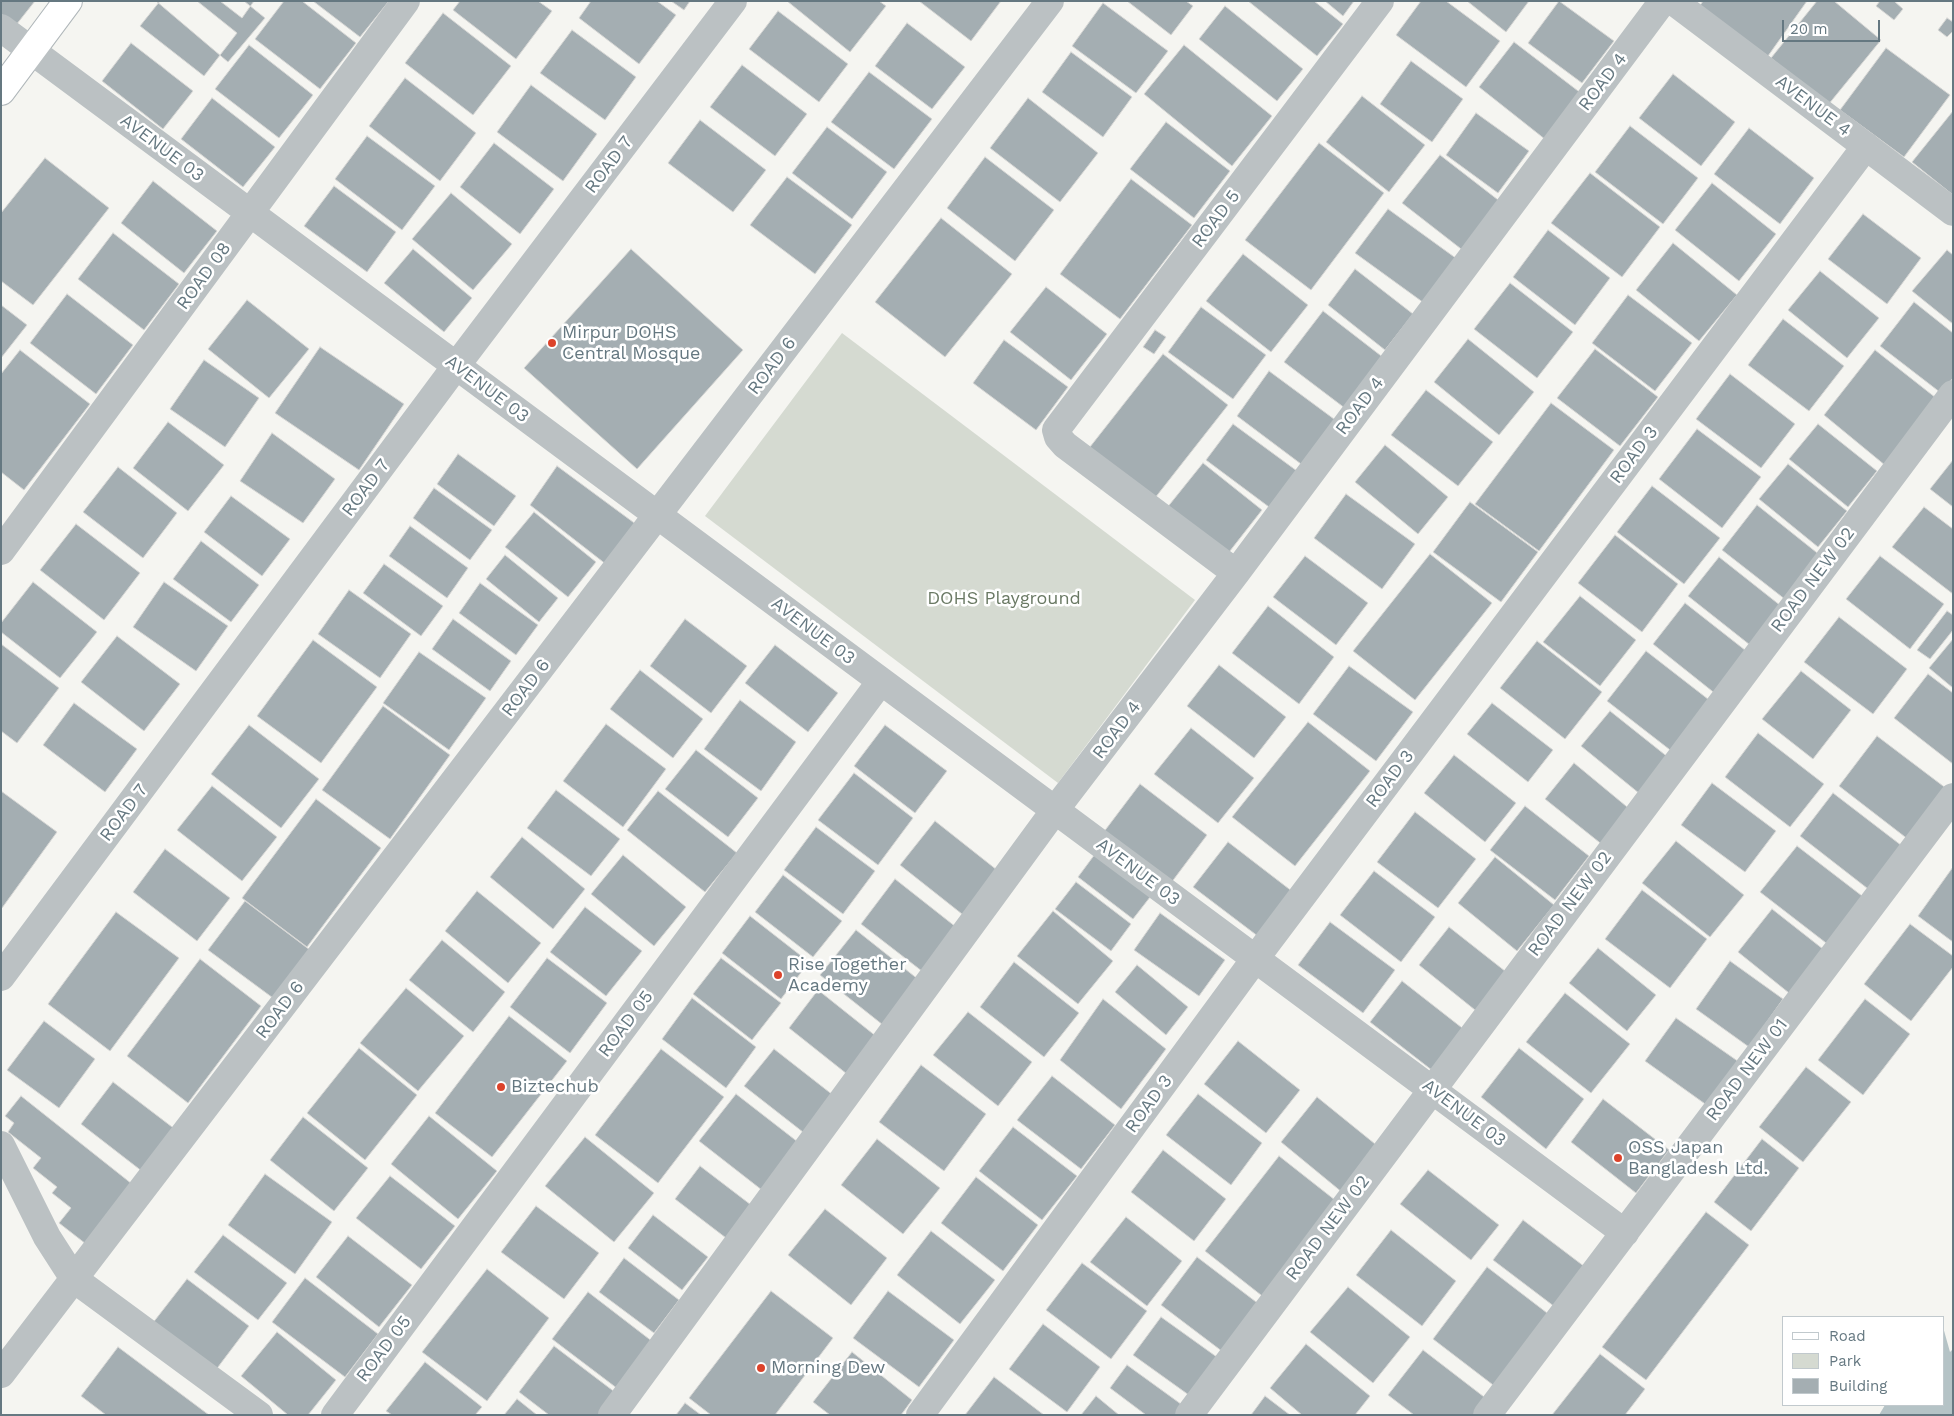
<!DOCTYPE html>
<html>
<head>
<meta charset="utf-8">
<style>
  body { margin:0 }
  #map { position:relative; width:1954px; height:1416px; overflow:hidden; background:#f5f5f1; font-family:"Work Sans",sans-serif }
  canvas { display:block }
  .frame { position:absolute; inset:0; border:2px solid #657881; pointer-events:none }
  .legend { position:absolute; left:1782px; top:1316px; width:162px; height:90px; box-sizing:border-box; background:#fff; border:1px solid #c1c9cd; margin:0; padding:6px 9px; list-style:none; font-size:15px; color:#657881 }
  .legend li { display:flex; align-items:center; gap:10px; height:25px }
  .legend b { width:25px; border:1px solid #c1c9cd }
  .scale { position:absolute; left:1782px; top:20px; width:98px; height:22px; box-sizing:border-box; border:2px solid #657881; border-top:0; padding-left:6px; font-size:15px; line-height:18px; white-space:nowrap; color:#657881; -webkit-text-stroke:4px #fff; paint-order:stroke }
</style>
</head>
<body>
<div id="map">
<canvas width="1954" height="1416"></canvas>
<div class="frame"></div>
<ul class="legend">
<li><b style="height:6px;background:#fff"></b>Road</li>
<li><b style="height:14px;background:#d5dad1"></b>Park</li>
<li><b style="height:14px;background:#a4aeb2"></b>Building</li>
</ul>
<div class="scale">20 m</div>
</div>
<script>
const c = document.querySelector('canvas').getContext('2d');
c.lineJoin = 'round';
function paint(path, color) { c.fillStyle = color; c.fill(path, 'evenodd'); }
const shape = rows => new Path2D(rows.map(r => 'M' + r).join(''));
function trace(path, color, width, dash) { c.strokeStyle = color; c.lineWidth = width; c.lineCap = dash ? 'butt' : 'round'; c.setLineDash(dash || []); c.stroke(path); }
function write(font, color, halo, rows, align = 'center') {
  c.font = font + ' "Work Sans",sans-serif'; c.lineWidth = 5; c.setLineDash([]); c.textBaseline = 'middle'; c.strokeStyle = halo; c.fillStyle = color; for (const [text, x, y, turn = 0] of rows) {
    c.save(); c.translate(x, y); c.rotate((+turn || 0) * Math.PI / 180); c.textAlign = isNaN(turn) ? turn : align; if (halo) c.strokeText(text, 0, 0); c.fillText(text, 0, 0); c.restore();
  }
}
paint(shape([
  [842,333,1195,600,1058,783,705,516]
]), '#d5dad1');
paint(shape([
  [1943,1327,1950,1352,1953,1349,1953,1415,1879,1415,1885,1405,1943,1405]
]), '#b5c3c6');
const building = shape([
  [1,1,35,1,16,25,1,14,1,1],
  [156,1,244,1,265,18,228,62,156,1],
  [160,1,197,1,237,33,204,76,140,26,160,1],
  [220,1,254,1,242,18,220,1],
  [284,1,302,1,356,43,320,89,255,39,284,1],
  [313,1,389,1,360,37,313,1],
  [460,1,538,1,552,11,516,59,453,10,460,1],
  [591,1,657,1,676,15,639,64,579,18,591,1],
  [671,1,690,1,684,10,671,1],
  [787,1,879,1,886,6,850,52,787,1],
  [919,1,1001,1,971,41,919,1],
  [1127,1,1186,1,1193,6,1171,35,1127,1],
  [1248,1,1314,1,1343,24,1317,56,1248,1],
  [1325,1,1354,1,1343,16,1325,1],
  [1421,1,1446,1,1500,41,1466,87,1396,35,1421,1],
  [1467,1,1529,1,1506,32,1467,1],
  [1559,1,1614,41,1582,83,1528,43,1559,1],
  [1703,1,1807,1,1768,56,1699,7,1703,1],
  [1817,1,1834,1,1881,40,1828,105,1771,58,1817,1],
  [1880,1,1894,1,1903,9,1894,20,1876,6,1880,1],
  [1103,3,1168,51,1136,93,1072,46,1103,3],
  [1225,6,1303,69,1277,101,1199,39,1225,6],
  [778,11,848,64,819,102,749,49,778,11],
  [443,13,511,66,473,115,405,63,443,13],
  [1947,18,1953,22,1953,31,1947,37,1938,30,1947,18],
  [907,23,965,67,932,109,875,66,907,23],
  [572,30,636,77,605,120,540,73,572,30],
  [1514,42,1582,94,1546,140,1479,87,1514,42],
  [131,43,193,91,163,129,102,81,131,43],
  [249,45,313,95,279,138,215,89,249,45],
  [1184,45,1272,116,1232,166,1144,94,1184,45],
  [1886,48,1950,95,1904,157,1840,110,1886,48],
  [1071,52,1132,97,1103,137,1042,92,1071,52],
  [1411,61,1463,99,1432,142,1380,104,1411,61],
  [742,65,807,114,775,156,710,107,742,65],
  [869,72,932,119,894,169,831,122,869,72],
  [1673,74,1735,122,1701,166,1639,118,1673,74],
  [405,78,476,133,440,181,369,126,405,78],
  [531,85,597,134,563,181,497,132,531,85],
  [1362,96,1425,145,1389,192,1326,142,1362,96],
  [212,98,275,147,243,187,181,139,212,98],
  [1028,98,1098,153,1060,202,990,148,1028,98],
  [1953,111,1953,195,1912,162,1953,111],
  [1476,113,1529,151,1498,193,1446,155,1476,113],
  [700,120,766,170,733,212,668,163,700,120],
  [1166,122,1230,171,1194,218,1130,169,1166,122],
  [1630,126,1698,178,1663,224,1595,172,1630,126],
  [827,127,887,172,852,219,792,173,827,127],
  [1749,128,1814,178,1780,224,1714,174,1749,128],
  [367,136,435,186,402,230,335,179,367,136],
  [494,143,554,189,520,234,460,187,494,143],
  [1319,143,1384,193,1311,290,1245,240,1319,143],
  [1440,155,1502,203,1465,252,1402,203,1440,155],
  [985,157,1054,210,1015,261,947,208,985,157],
  [45,158,109,208,33,305,1,281,1,213,45,158],
  [1590,173,1660,227,1622,277,1551,223,1590,173],
  [787,177,852,225,815,274,750,225,787,177],
  [1131,179,1192,225,1120,319,1060,274,1131,179],
  [153,181,217,231,184,273,121,223,153,181],
  [1712,183,1776,234,1739,281,1675,230,1712,183],
  [334,186,396,232,367,272,304,226,334,186],
  [451,193,512,244,473,290,412,239,451,193],
  [1388,209,1457,259,1424,303,1355,253,1388,209],
  [1863,214,1921,258,1887,304,1828,259,1863,214],
  [941,218,1012,274,945,357,875,302,941,218],
  [1548,230,1610,278,1575,325,1513,277,1548,230],
  [113,233,179,284,144,330,78,279,113,233],
  [1673,243,1737,295,1699,341,1636,290,1673,243],
  [413,249,472,298,444,332,384,283,413,249],
  [631,249,743,350,637,469,524,368,631,249],
  [1947,250,1953,255,1953,324,1912,291,1947,250],
  [1243,254,1308,305,1271,352,1206,301,1243,254],
  [1355,269,1413,314,1385,350,1328,305,1355,269],
  [1820,271,1879,318,1847,358,1788,310,1820,271],
  [1510,283,1573,332,1537,378,1474,329,1510,283],
  [1046,287,1107,334,1071,380,1010,332,1046,287],
  [67,294,133,345,96,394,30,343,67,294],
  [1628,295,1692,343,1655,391,1592,343,1628,295],
  [247,300,309,349,269,398,208,349,247,300],
  [1914,302,1953,333,1953,378,1941,393,1880,346,1914,302],
  [1,305,27,325,1,358,1,305],
  [1201,307,1266,355,1233,399,1168,352,1201,307],
  [1323,311,1389,362,1350,412,1284,362,1323,311],
  [1783,319,1844,366,1809,411,1748,365,1783,319],
  [1155,330,1166,337,1154,354,1143,347,1155,330],
  [1468,339,1534,392,1499,435,1434,382,1468,339],
  [1004,340,1068,387,1036,430,973,383,1004,340],
  [320,347,404,404,359,470,275,413,320,347],
  [1595,349,1658,397,1620,446,1557,398,1595,349],
  [20,350,90,404,24,490,1,472,1,374,20,350],
  [1875,350,1936,398,1886,466,1824,415,1875,350],
  [1163,354,1228,405,1151,503,1086,452,1163,354],
  [204,360,259,398,225,447,170,409,204,360],
  [1269,371,1338,422,1305,467,1237,416,1269,371],
  [1730,374,1795,424,1761,468,1696,419,1730,374],
  [1426,390,1493,442,1458,486,1391,435,1426,390],
  [1551,403,1614,450,1539,551,1475,504,1551,403],
  [168,422,224,465,188,511,133,468,168,422],
  [1233,424,1297,471,1269,507,1206,460,1233,424],
  [1818,424,1877,471,1848,507,1789,459,1818,424],
  [1697,429,1761,477,1722,528,1659,479,1697,429],
  [272,433,335,479,303,523,240,481,272,433],
  [1385,445,1448,497,1418,534,1355,482,1385,445],
  [458,454,516,496,494,526,437,484,458,454],
  [1953,460,1953,507,1930,489,1953,460],
  [1203,463,1262,510,1226,556,1166,509,1203,463],
  [1788,464,1847,511,1818,547,1759,499,1788,464],
  [557,466,637,525,607,565,530,505,557,466],
  [118,467,177,513,143,558,83,512,118,467],
  [1652,486,1720,538,1684,584,1617,532,1652,486],
  [434,488,492,530,470,560,413,518,434,488],
  [1346,494,1415,544,1382,589,1314,538,1346,494],
  [231,496,290,539,262,576,204,532,231,496],
  [1470,502,1538,552,1501,602,1433,552,1470,502],
  [1757,505,1821,556,1786,600,1722,550,1757,505],
  [1924,507,1953,529,1953,594,1892,547,1924,507],
  [534,512,596,562,568,597,505,547,534,512],
  [76,524,140,573,104,620,40,570,76,524],
  [410,526,468,568,447,598,389,556,410,526],
  [1615,535,1678,584,1642,632,1578,583,1615,535],
  [201,541,259,585,231,622,173,579,201,541],
  [1430,554,1492,603,1415,700,1353,651,1430,554],
  [505,555,558,598,539,622,486,579,505,555],
  [1305,556,1368,603,1336,645,1273,597,1305,556],
  [1880,556,1944,604,1910,649,1846,599,1880,556],
  [1719,557,1781,606,1750,645,1688,596,1719,557],
  [384,564,443,606,421,636,363,593,384,564],
  [33,582,97,632,60,678,1,632,1,623,33,582],
  [164,582,228,626,196,671,133,627,164,582],
  [480,583,538,625,516,655,459,613,480,583],
  [349,590,411,634,380,678,318,634,349,590],
  [1580,596,1636,640,1600,686,1543,642,1580,596],
  [1685,603,1750,654,1717,695,1653,644,1685,603],
  [1268,606,1334,657,1299,704,1232,653,1268,606],
  [1947,611,1953,615,1953,630,1930,659,1917,650,1947,611],
  [1839,617,1907,669,1873,714,1804,662,1839,617],
  [453,619,511,661,490,691,432,649,453,619],
  [685,619,747,666,711,713,650,666,685,619],
  [117,636,180,684,144,731,81,682,117,636],
  [1953,639,1953,688,1929,668,1953,639],
  [313,640,377,687,321,763,257,716,313,640],
  [1537,641,1602,692,1565,739,1500,688,1537,641],
  [1,644,59,688,17,743,1,731,1,644],
  [775,645,838,693,808,732,745,683,775,645],
  [1646,651,1713,703,1674,753,1607,701,1646,651],
  [419,652,486,698,449,750,383,703,419,652],
  [1219,665,1286,717,1254,758,1187,706,1219,665],
  [1349,666,1413,712,1376,761,1313,714,1349,666],
  [640,670,703,719,673,758,610,709,640,670],
  [1801,671,1851,710,1813,759,1762,719,1801,671],
  [1928,674,1953,693,1953,764,1894,718,1928,674],
  [740,700,796,742,761,791,704,749,740,700],
  [74,703,137,749,105,792,43,745,74,703],
  [1492,703,1553,750,1528,782,1467,734,1492,703],
  [383,706,450,755,390,839,322,790,383,706],
  [1610,711,1669,758,1640,794,1581,746,1610,711],
  [1308,722,1370,771,1295,866,1232,817,1308,722],
  [606,724,666,769,623,827,563,781,606,724],
  [249,725,319,779,281,828,211,774,249,725],
  [885,725,947,771,915,813,854,766,885,725],
  [1191,728,1254,778,1218,823,1154,774,1191,728],
  [1758,733,1824,784,1790,827,1725,777,1758,733],
  [1877,736,1947,789,1909,840,1839,786,1877,736],
  [696,750,758,798,728,837,665,789,696,750],
  [1454,755,1516,803,1485,842,1424,793,1454,755],
  [1574,763,1632,811,1604,846,1545,799,1574,763],
  [854,773,913,818,878,865,818,820,854,773],
  [1712,783,1776,831,1745,872,1681,825,1712,783],
  [1140,784,1207,835,1171,883,1103,833,1140,784],
  [212,786,277,837,242,881,177,830,212,786],
  [556,790,620,839,591,876,527,828,556,790],
  [1,791,57,832,2,908,1,907,1,791],
  [658,791,737,853,705,892,627,830,658,791],
  [1833,793,1906,849,1872,892,1800,836,1833,793],
  [316,799,381,848,307,947,242,898,316,799],
  [1525,806,1589,856,1555,900,1490,850,1525,806],
  [1415,812,1476,859,1438,908,1377,862,1415,812],
  [935,821,1002,874,967,918,900,865,935,821],
  [816,827,875,871,843,914,784,870,816,827],
  [522,837,585,889,553,929,490,877,522,837],
  [1676,841,1744,895,1710,937,1642,883,1676,841],
  [1228,842,1293,892,1259,937,1193,887,1228,842],
  [1797,846,1866,899,1830,946,1760,892,1797,846],
  [165,849,230,898,197,941,133,892,165,849],
  [1098,850,1154,892,1133,919,1078,877,1098,850],
  [623,855,686,907,654,946,591,894,623,855],
  [1495,857,1554,905,1517,951,1458,903,1495,857],
  [1953,867,1953,942,1918,916,1953,867],
  [1374,871,1435,917,1401,962,1340,915,1374,871],
  [783,875,842,921,813,957,755,912,783,875],
  [895,879,961,931,927,975,861,924,895,879],
  [1076,882,1131,924,1111,951,1055,909,1076,882],
  [1642,890,1707,939,1670,988,1605,939,1642,890],
  [477,891,541,943,508,983,445,931,477,891],
  [245,901,310,950,273,998,208,950,245,901],
  [585,907,642,951,606,996,550,952,585,907],
  [1772,909,1828,953,1794,997,1738,952,1772,909],
  [1053,911,1113,961,1078,1004,1017,956,1053,911],
  [116,912,179,958,110,1051,48,1004,116,912],
  [1160,913,1225,960,1199,996,1134,950,1160,913],
  [750,916,809,962,781,999,722,953,750,916],
  [1330,922,1395,970,1363,1013,1298,965,1330,922],
  [1910,924,1953,956,1953,967,1911,1021,1864,984,1910,924],
  [1449,927,1510,975,1480,1014,1419,965,1449,927],
  [856,930,919,980,883,1025,820,975,856,930],
  [442,940,505,992,473,1032,409,980,442,940],
  [1598,948,1656,995,1627,1031,1569,983,1598,948],
  [547,958,607,1003,570,1053,510,1007,547,958],
  [721,958,781,1003,752,1040,693,994,721,958],
  [200,959,261,1006,188,1103,127,1056,200,959],
  [1730,961,1783,999,1749,1047,1696,1009,1730,961],
  [1014,962,1079,1013,1044,1057,980,1007,1014,962],
  [1137,965,1188,1007,1166,1035,1115,992,1137,965],
  [1402,981,1466,1031,1433,1071,1370,1022,1402,981],
  [406,988,464,1036,418,1091,360,1043,406,988],
  [818,990,882,1041,852,1078,789,1028,818,990],
  [1565,993,1630,1044,1591,1093,1526,1042,1565,993],
  [692,998,756,1047,726,1088,662,1039,692,998],
  [1103,999,1166,1049,1121,1109,1060,1060,1103,999],
  [1865,999,1910,1034,1863,1095,1818,1060,1865,999],
  [968,1012,1032,1062,998,1106,933,1055,968,1012],
  [509,1016,567,1061,492,1157,435,1113,509,1016],
  [1676,1018,1739,1062,1708,1106,1645,1061,1676,1018],
  [44,1021,95,1059,59,1108,7,1070,44,1021],
  [1238,1041,1300,1090,1266,1133,1204,1084,1238,1041],
  [359,1048,417,1095,365,1160,307,1113,359,1048],
  [1519,1048,1584,1099,1546,1149,1481,1097,1519,1048],
  [661,1049,724,1097,658,1183,595,1135,661,1049],
  [774,1049,838,1099,808,1136,744,1086,774,1049],
  [921,1065,986,1114,944,1171,879,1122,921,1065],
  [1806,1067,1851,1102,1803,1162,1759,1127,1806,1067],
  [1052,1076,1115,1125,1081,1169,1017,1120,1052,1076],
  [113,1082,176,1130,143,1172,81,1124,113,1082],
  [736,1094,803,1146,767,1194,699,1141,736,1094],
  [1198,1094,1262,1143,1231,1185,1166,1135,1198,1094],
  [21,1096,132,1184,86,1244,59,1223,71,1208,52,1193,57,1187,33,1168,41,1158,8,1132,14,1123,5,1116,21,1096],
  [1317,1097,1380,1148,1343,1193,1281,1142,1317,1097],
  [1603,1099,1669,1150,1636,1193,1571,1142,1603,1099],
  [429,1116,497,1171,458,1219,391,1164,429,1116],
  [303,1117,368,1168,334,1211,270,1160,303,1117],
  [1013,1127,1077,1176,1042,1220,979,1171,1013,1127],
  [585,1137,654,1193,614,1242,545,1186,585,1137],
  [877,1139,940,1188,903,1234,841,1185,877,1139],
  [1762,1139,1799,1168,1751,1231,1714,1202,1762,1139],
  [1163,1150,1226,1199,1194,1241,1131,1192,1163,1150],
  [1279,1156,1340,1204,1266,1299,1205,1251,1279,1156],
  [700,1166,755,1208,730,1241,675,1199,700,1166],
  [1428,1170,1499,1225,1471,1260,1400,1204,1428,1170],
  [265,1174,332,1222,295,1274,228,1225,265,1174],
  [390,1176,455,1226,421,1269,356,1218,390,1176],
  [976,1177,1038,1225,1003,1271,941,1223,976,1177],
  [536,1206,599,1253,564,1299,501,1252,536,1206],
  [825,1209,887,1258,851,1305,788,1255,825,1209],
  [1706,1212,1749,1245,1646,1380,1602,1347,1706,1212],
  [653,1215,708,1257,682,1290,628,1248,653,1215],
  [1126,1217,1182,1261,1147,1306,1090,1262,1126,1217],
  [1523,1220,1585,1267,1555,1307,1493,1260,1523,1220],
  [1391,1230,1456,1281,1422,1326,1356,1275,1391,1230],
  [931,1231,995,1280,960,1324,897,1275,931,1231],
  [223,1235,287,1283,258,1320,194,1272,223,1235],
  [348,1236,412,1285,379,1327,316,1277,348,1236],
  [1197,1257,1264,1308,1227,1355,1161,1305,1197,1257],
  [624,1258,679,1300,654,1333,599,1292,624,1258],
  [1082,1263,1147,1311,1111,1359,1046,1310,1082,1263],
  [1487,1267,1551,1316,1497,1388,1433,1339,1487,1267],
  [487,1269,549,1318,487,1401,422,1352,487,1269],
  [305,1278,378,1334,345,1377,272,1322,305,1278],
  [187,1279,249,1326,215,1371,152,1324,187,1279],
  [1348,1287,1410,1337,1373,1383,1310,1332,1348,1287],
  [771,1291,833,1338,775,1415,711,1415,689,1398,771,1291],
  [888,1291,954,1340,919,1387,853,1338,888,1291],
  [588,1292,653,1342,618,1389,552,1339,588,1292],
  [1161,1317,1221,1360,1193,1398,1133,1355,1161,1317],
  [1043,1324,1100,1367,1067,1412,1009,1369,1043,1324],
  [277,1332,336,1380,308,1415,288,1415,241,1376,277,1332],
  [1306,1344,1370,1396,1355,1415,1302,1415,1270,1388,1306,1344],
  [554,1346,616,1393,600,1415,549,1415,519,1392,554,1346],
  [118,1347,209,1415,106,1415,81,1396,118,1347],
  [1423,1350,1488,1400,1476,1415,1414,1415,1388,1395,1423,1350],
  [852,1352,912,1400,901,1415,830,1415,813,1402,852,1352],
  [1600,1354,1645,1389,1625,1415,1552,1415,1600,1354],
  [425,1362,482,1407,475,1415,392,1415,386,1411,425,1362],
  [1127,1365,1185,1407,1179,1415,1146,1415,1110,1388,1127,1365],
  [994,1377,1044,1415,965,1415,994,1377],
  [1096,1396,1119,1415,1081,1415,1096,1396],
  [1265,1396,1290,1415,1251,1415,1265,1396],
  [517,1399,537,1415,504,1415,517,1399],
  [685,1403,701,1415,676,1415,685,1403]
]);
paint(building, '#a4aeb2');
trace(building, '#d6d6d4', 1);
const secondary = shape([
  [1,91,68,1]
]);
trace(secondary, '#b0b7ba', 30);
trace(shape([
  [1673,1,1953,212],
  [1,28,1625,1233],
  [1,551,406,1],
  [1236,573,1065,445,1058,437,1056,430,1380,1],
  [1,977,456,366,733,1],
  [1,1145,47,1237,74,1279,259,1415],
  [1,1374,1050,1],
  [335,1415,881,681],
  [612,1415,1055,810,1236,573,1663,1],
  [920,1415,1255,959,1866,146],
  [1189,1415,1953,394],
  [1487,1415,1953,797]
]), '#bbc1c3', 28);
trace(secondary, '#fff', 28);
for (const [x, y, r, color] of [
  [552,343,5,"#dc432b"],
  [778,975,5,"#dc432b"],
  [501,1087,5,"#dc432b"],
  [1618,1158,5,"#dc432b"],
  [761,1368,5,"#dc432b"]
]) { const dot = new Path2D(); dot.arc(x, y, r, 0, 2 * Math.PI); c.fillStyle = color; c.fill(dot); trace(dot, '#fff', 2); }
write('18px', '#657881', '#fff', [
  ["ROAD 4",1603,82,-53],
  ["AVENUE 4",1813,106,37],
  ["AVENUE 03",162,148,37],
  ["ROAD 7",609,165,-53],
  ["ROAD 5",1216,219,-53],
  ["ROAD 08",204,276,-54],
  ["ROAD 6",772,366,-53],
  ["AVENUE 03",487,389,37],
  ["ROAD 4",1360,406,-53],
  ["ROAD 3",1634,455,-53],
  ["ROAD 7",366,488,-53],
  ["ROAD NEW 02",1813,580,-53],
  ["AVENUE 03",813,631,37],
  ["ROAD 6",526,688,-53],
  ["ROAD 4",1117,730,-53],
  ["ROAD 3",1390,779,-53],
  ["ROAD 7",124,813,-53],
  ["AVENUE 03",1138,872,37],
  ["ROAD NEW 02",1570,904,-53],
  ["ROAD 6",280,1010,-53],
  ["ROAD 05",626,1024,-53],
  ["ROAD NEW 01",1747,1070,-53],
  ["ROAD 3",1149,1104,-54],
  ["AVENUE 03",1464,1113,37],
  ["ROAD NEW 02",1328,1228,-53],
  ["ROAD 05",384,1349,-53]
]);
write('18px', '#657881', '#fff', [
  ["Mirpur DOHS",562,333],
  ["Central Mosque",562,354],
  ["Rise Together",788,965],
  ["Academy",788,986],
  ["Biztechub",511,1087],
  ["OSS Japan",1628,1148],
  ["Bangladesh Ltd.",1628,1169],
  ["Morning Dew",771,1368]
], 'left');
write('18px', '#6a7964', '#fff', [
  ["DOHS Playground",1004,599]
]);
</script>
</body>
</html>
